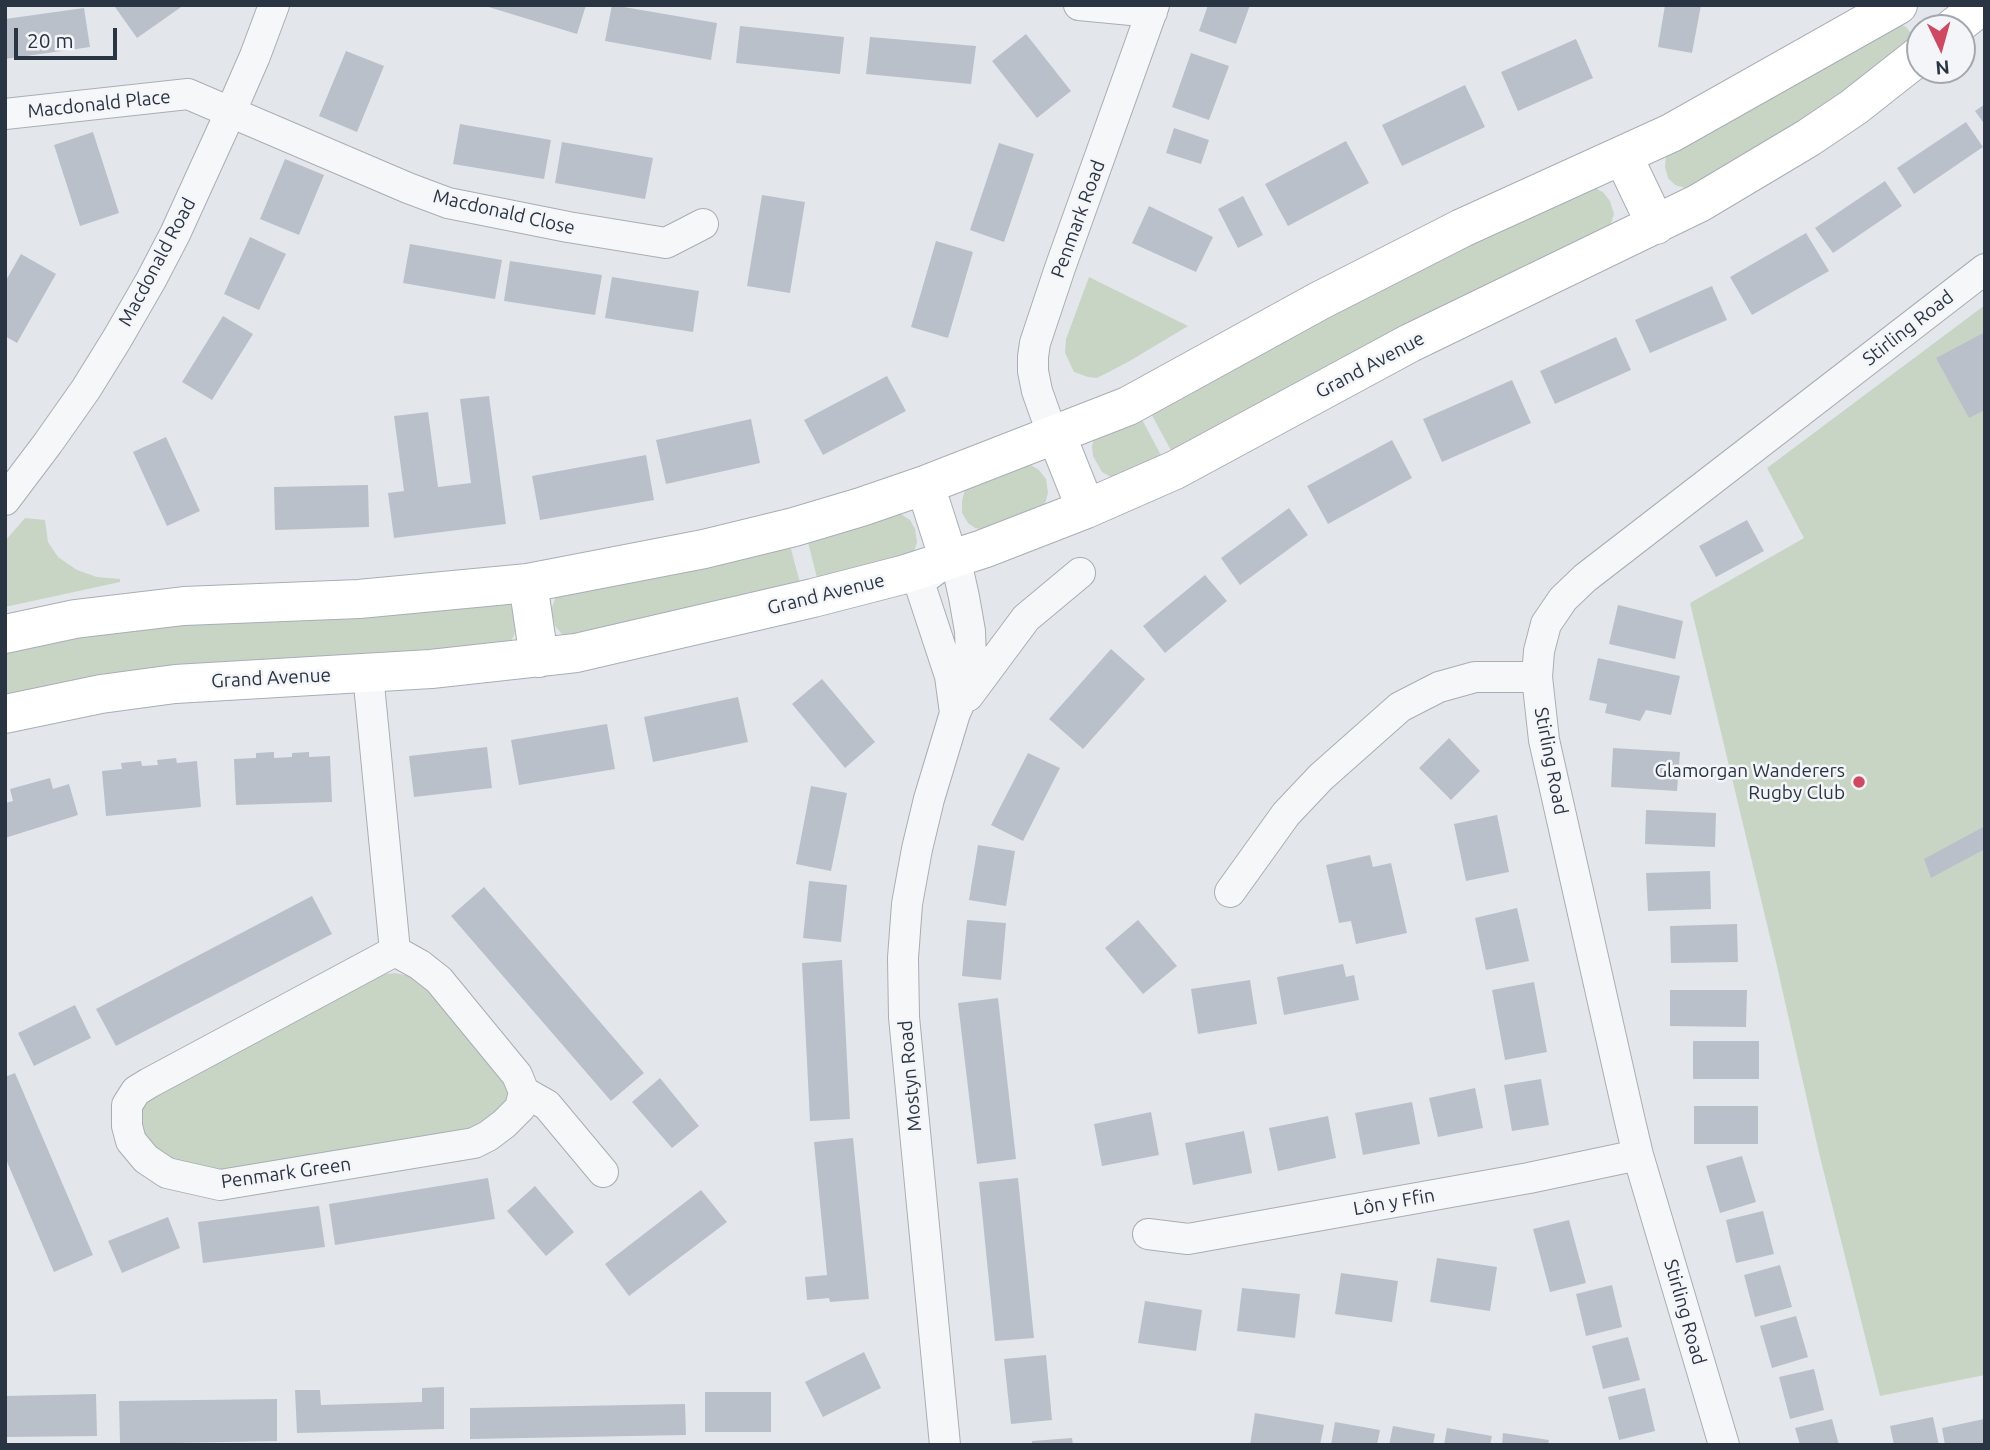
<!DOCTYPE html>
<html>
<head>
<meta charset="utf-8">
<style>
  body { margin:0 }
  #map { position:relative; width:1990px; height:1450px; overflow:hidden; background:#e3e7eb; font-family:Ubuntu,sans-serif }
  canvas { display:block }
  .frame { position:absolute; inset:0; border:7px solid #2a3544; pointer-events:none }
  .north { position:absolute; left:1906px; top:14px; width:70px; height:70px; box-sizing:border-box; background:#f3f5f8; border:2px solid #a3a8b0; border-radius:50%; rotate:175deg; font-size:19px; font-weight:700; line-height:28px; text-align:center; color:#2a3544 }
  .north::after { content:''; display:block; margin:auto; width:24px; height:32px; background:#d14861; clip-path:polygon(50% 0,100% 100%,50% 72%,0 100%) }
  .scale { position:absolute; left:14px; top:28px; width:103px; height:32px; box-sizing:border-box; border:4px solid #2a3544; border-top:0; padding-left:9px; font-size:21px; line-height:24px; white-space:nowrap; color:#2a3544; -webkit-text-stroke:5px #f3f5f8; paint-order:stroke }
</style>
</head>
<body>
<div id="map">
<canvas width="1990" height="1450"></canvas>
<div class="frame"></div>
<div class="north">N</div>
<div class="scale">20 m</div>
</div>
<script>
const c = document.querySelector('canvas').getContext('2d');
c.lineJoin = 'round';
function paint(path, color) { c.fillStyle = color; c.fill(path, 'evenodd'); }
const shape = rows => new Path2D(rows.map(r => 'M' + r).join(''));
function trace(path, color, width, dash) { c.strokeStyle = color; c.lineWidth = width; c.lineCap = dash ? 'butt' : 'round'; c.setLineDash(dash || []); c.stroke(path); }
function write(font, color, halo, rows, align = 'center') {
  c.font = font + ' Ubuntu,sans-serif'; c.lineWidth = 5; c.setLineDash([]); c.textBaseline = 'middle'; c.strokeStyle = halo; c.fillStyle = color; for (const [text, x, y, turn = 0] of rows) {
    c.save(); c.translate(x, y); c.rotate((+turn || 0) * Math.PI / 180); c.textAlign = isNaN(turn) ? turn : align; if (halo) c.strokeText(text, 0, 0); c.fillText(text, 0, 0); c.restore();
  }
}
paint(shape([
  [1898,23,1906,27,1910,32,1910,39,1814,114,1688,189,1675,185,1668,178,1665,167,1666,156],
  [1588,185,1603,192,1610,201,1614,214,1610,226,1174,456,1147,406],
  [1089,277,1188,326,1128,362,1097,378,1088,377,1074,372,1065,353,1066,339],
  [1985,305,1985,1375,1880,1396,1819,1153,1776,962,1690,603,1804,538,1767,468],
  [1138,412,1163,459,1111,477,1102,472,1093,456,1092,446,1096,433],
  [1029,464,1039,470,1046,479,1048,493,1045,504,1039,512,990,531,975,528,968,523,962,513,962,501,965,489],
  [889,511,901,514,910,520,915,529,917,542,914,552,819,586,806,534],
  [25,518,45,520,48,542,58,557,77,570,97,577,120,579,120,582,5,607,5,541],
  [788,538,802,590,570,639,562,634,555,626,551,610,556,596],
  [499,597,511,606,517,620,514,636,506,648,5,702,5,644,32,637],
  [395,973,415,977,430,987,511,1091,508,1101,481,1126,221,1173,185,1167,153,1149,142,1138,139,1121,142,1108,157,1092,375,975]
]), '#c9d5c4');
paint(shape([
  [118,5,184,5,137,38,115,7],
  [482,5,586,5,577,34],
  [612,5,717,23,711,60,605,41],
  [1208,5,1250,5,1236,44,1199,31],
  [1665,5,1701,5,1692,53,1658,47],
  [84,8,90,47,5,59,5,19],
  [740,26,844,37,840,74,736,63],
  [1026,34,1071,91,1037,118,992,61],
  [870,37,976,46,971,84,866,74],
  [1576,39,1593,78,1518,111,1501,72],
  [346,51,384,66,357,132,319,116],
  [1191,53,1229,66,1209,120,1172,107],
  [1465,85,1485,127,1402,166,1382,125],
  [1985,104,1985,125,1975,111],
  [1966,122,1983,147,1914,194,1897,168],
  [460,124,551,140,544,179,453,164],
  [1174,128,1209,140,1201,164,1166,153],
  [93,132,119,213,80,226,54,145],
  [1346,141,1369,183,1288,226,1265,184],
  [562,142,653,158,645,199,555,183],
  [999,143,1034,154,1004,242,970,230],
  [285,159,324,175,299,235,260,219],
  [1885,181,1902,206,1833,253,1815,228],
  [762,195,805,202,790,293,747,286],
  [1243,196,1263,235,1238,248,1218,209],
  [1149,206,1213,237,1196,272,1132,243],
  [1806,233,1829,271,1752,315,1730,277],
  [250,237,286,254,259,310,224,294],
  [936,241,973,252,948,338,911,327],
  [410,244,502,260,495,299,403,283],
  [21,254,56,274,17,343,5,336,5,282],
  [510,261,602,275,595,315,504,301],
  [612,277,699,291,693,332,605,318],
  [1712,286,1727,320,1650,353,1635,320],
  [223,316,253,334,212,400,182,382],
  [1985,332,1985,410,1969,418,1936,358],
  [1616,337,1631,370,1555,404,1540,371],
  [887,376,906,411,823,455,804,420],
  [1512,380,1531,423,1442,462,1423,419],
  [489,396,506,524,394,538,388,493,404,491,394,416,428,412,438,487,471,483,460,399],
  [751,419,760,463,666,484,656,440],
  [166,437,200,511,167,526,133,452],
  [1392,440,1412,478,1328,524,1307,486],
  [646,455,654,500,540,520,532,476],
  [368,485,369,527,275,530,274,487],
  [1289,508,1308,535,1240,585,1221,558],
  [1747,520,1764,551,1716,577,1699,546],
  [1205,575,1227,601,1165,653,1143,626],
  [1618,605,1683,621,1675,659,1609,644],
  [1111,649,1145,679,1083,749,1049,719],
  [1598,658,1680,676,1671,715,1646,710,1640,721,1605,713,1607,704,1589,700],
  [822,679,875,742,845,768,792,704],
  [738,697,748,742,653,762,644,717],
  [607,724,615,769,519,785,511,740],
  [1449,738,1480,771,1451,800,1419,768],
  [487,747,492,788,414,797,409,756],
  [1613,748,1680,752,1677,791,1611,787],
  [274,752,274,758,292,757,292,753,309,752,309,757,330,756,332,802,236,805,234,759,256,758,256,753],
  [1028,753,1060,768,1023,841,991,825],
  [176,758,177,763,197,761,201,807,106,816,102,771,122,769,121,763,141,761,142,766,158,765,157,760],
  [50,778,53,789,69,784,78,815,5,838,5,803,13,801,10,789],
  [811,786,847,793,831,871,796,864],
  [1646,810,1716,813,1715,847,1645,844],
  [1497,815,1509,872,1466,881,1454,824],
  [1985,826,1985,849,1931,878,1924,859],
  [978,845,1015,851,1006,906,969,900],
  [1370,855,1373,867,1391,863,1407,933,1356,944,1351,921,1339,923,1326,865],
  [1710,871,1711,909,1648,911,1646,873],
  [809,881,847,885,841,942,803,938],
  [484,887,644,1073,611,1101,451,916],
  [312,896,332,934,116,1046,96,1009],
  [1517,908,1529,961,1486,970,1475,918],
  [967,920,1006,923,1001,980,962,976],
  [1138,920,1177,966,1143,994,1105,948],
  [1737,924,1738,962,1671,963,1670,926],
  [842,960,850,1119,810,1121,802,963],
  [1343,964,1346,977,1354,975,1359,1000,1284,1015,1277,977],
  [1250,980,1257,1024,1198,1034,1191,989],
  [1534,982,1547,1052,1505,1060,1492,990],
  [1670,990,1747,990,1746,1027,1670,1026],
  [998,998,1016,1159,977,1164,958,1003],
  [75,1005,91,1038,34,1066,18,1033],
  [1693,1041,1759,1041,1759,1079,1693,1079],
  [15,1073,93,1255,54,1272,5,1157,5,1077],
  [660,1078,699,1126,672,1148,632,1102],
  [1541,1079,1549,1125,1512,1131,1504,1085],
  [1475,1088,1483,1128,1438,1137,1429,1098],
  [1412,1102,1420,1144,1363,1155,1355,1113],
  [1694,1106,1758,1106,1758,1144,1694,1144],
  [1151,1112,1159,1155,1102,1166,1094,1124],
  [1328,1116,1336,1158,1278,1171,1269,1128],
  [1244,1131,1252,1173,1193,1185,1185,1143],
  [853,1138,869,1299,830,1302,829,1298,807,1300,805,1277,827,1275,814,1142],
  [1742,1156,1756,1202,1720,1213,1706,1166],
  [488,1178,495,1219,335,1245,329,1204],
  [1018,1178,1034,1338,995,1341,979,1182],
  [535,1186,574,1232,546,1256,507,1211],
  [701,1190,727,1222,629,1296,605,1264],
  [319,1206,325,1247,203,1263,198,1222],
  [1763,1211,1774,1254,1736,1263,1726,1220],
  [168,1217,180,1248,122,1273,108,1241],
  [1569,1220,1586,1283,1550,1292,1533,1229],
  [1437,1258,1497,1267,1490,1311,1430,1302],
  [1780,1265,1792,1307,1755,1317,1744,1275],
  [1341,1273,1398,1281,1392,1322,1335,1314],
  [1612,1285,1622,1327,1586,1336,1576,1294],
  [1242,1288,1300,1294,1295,1338,1237,1331],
  [1145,1301,1202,1310,1196,1351,1138,1343],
  [1796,1316,1808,1357,1772,1368,1760,1326],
  [1628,1337,1640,1380,1603,1389,1592,1346],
  [864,1352,881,1388,823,1417,805,1382],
  [1046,1355,1052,1420,1011,1424,1004,1359],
  [1814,1369,1824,1410,1790,1419,1779,1377],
  [444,1387,444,1429,297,1433,295,1390,320,1390,321,1405,422,1402,422,1388],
  [1645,1388,1655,1431,1619,1440,1608,1397],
  [705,1392,771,1392,771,1432,705,1432],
  [96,1394,97,1436,5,1437,5,1396],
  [277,1399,277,1441,120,1444,119,1401],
  [685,1404,686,1435,470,1439,470,1408],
  [1255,1413,1324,1425,1320,1445,1250,1445],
  [1933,1417,1939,1445,1894,1445,1890,1426],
  [1832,1419,1839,1445,1800,1445,1795,1428],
  [1984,1419,1985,1445,1945,1445,1942,1428],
  [1335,1422,1380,1430,1377,1445,1331,1445],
  [1393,1426,1435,1434,1433,1445,1389,1445],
  [1447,1428,1492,1436,1490,1445,1444,1445],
  [1503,1433,1549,1440,1548,1445,1502,1445],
  [1072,1438,1073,1445,1032,1445,1032,1441]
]), '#bac0c9');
const street = shape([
  [1079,5,1152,12],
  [5,114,188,94,408,188,448,203,568,227,666,243,703,224],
  [1056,434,1048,422,1037,391,1033,371,1033,357,1035,343,1060,268,1154,5],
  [5,500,48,443,86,389,117,339,151,280,175,234,231,111,255,56,274,5],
  [368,674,395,951,420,965,439,980,517,1075,524,1092,520,1108,504,1124,488,1136,474,1143,220,1185,167,1173,146,1159,131,1141,127,1126,127,1105,136,1091,149,1083,395,951],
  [968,696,1026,618,1080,573],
  [1230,892,1286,814,1321,777,1400,707,1439,687,1475,677,1537,677],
  [524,1092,547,1105,603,1172],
  [1148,1234,1188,1239,1529,1178,1638,1155],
  [945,1445,904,1017,903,958,907,904,917,849,929,799,955,713,967,687,971,659,970,631,964,597,958,570,949,560,919,582,950,676,955,713],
  [1724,1445,1638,1155,1629,1117,1544,740,1537,677,1539,651,1546,624,1563,599,1585,578,1985,269]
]);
const secondary = shape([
  [1953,28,1982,5],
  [1623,156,1656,225],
  [1056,434,1086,509],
  [925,485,949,560],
  [528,583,539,658],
  [5,634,75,619,184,606,359,599,528,583,704,549,794,527,861,507,925,485,1128,406,1319,301,1462,228,1671,133,1898,5],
  [5,714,101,694,175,684,431,669,576,653,813,598,902,575,983,549,1086,509,1175,470,1410,343,1699,203,1808,138,1854,107,1920,55]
]);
trace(street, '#a8aeb6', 32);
trace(secondary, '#a8aeb6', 40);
trace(street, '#f6f7f9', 30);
trace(secondary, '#fff', 38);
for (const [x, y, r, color] of [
  [1859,782,7,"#d14861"]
]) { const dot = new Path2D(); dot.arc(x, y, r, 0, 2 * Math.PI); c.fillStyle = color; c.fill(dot); trace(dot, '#f3f5f8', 2.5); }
write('19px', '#2a3544', '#f3f5f8', [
  ["Macdonald Place",99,104,-6],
  ["Macdonald Close",504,212,13],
  ["Penmark Road",1078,219,-70],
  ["Macdonald Road",157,262,-62],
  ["Stirling Road",1908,328,-38],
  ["Grand Avenue",1370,365,-28],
  ["Grand Avenue",826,594,-14],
  ["Grand Avenue",271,678,-3],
  ["Stirling Road",1551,761,79],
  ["Mostyn Road",910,1076,-95],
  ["Penmark Green",286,1173,-8],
  ["Lôn y Ffin",1394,1202,-10],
  ["Stirling Road",1685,1312,74]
]);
write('19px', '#2a3544', '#f3f5f8', [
  ["Glamorgan Wanderers",1845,771],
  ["Rugby Club",1845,793]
], 'right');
</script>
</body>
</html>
